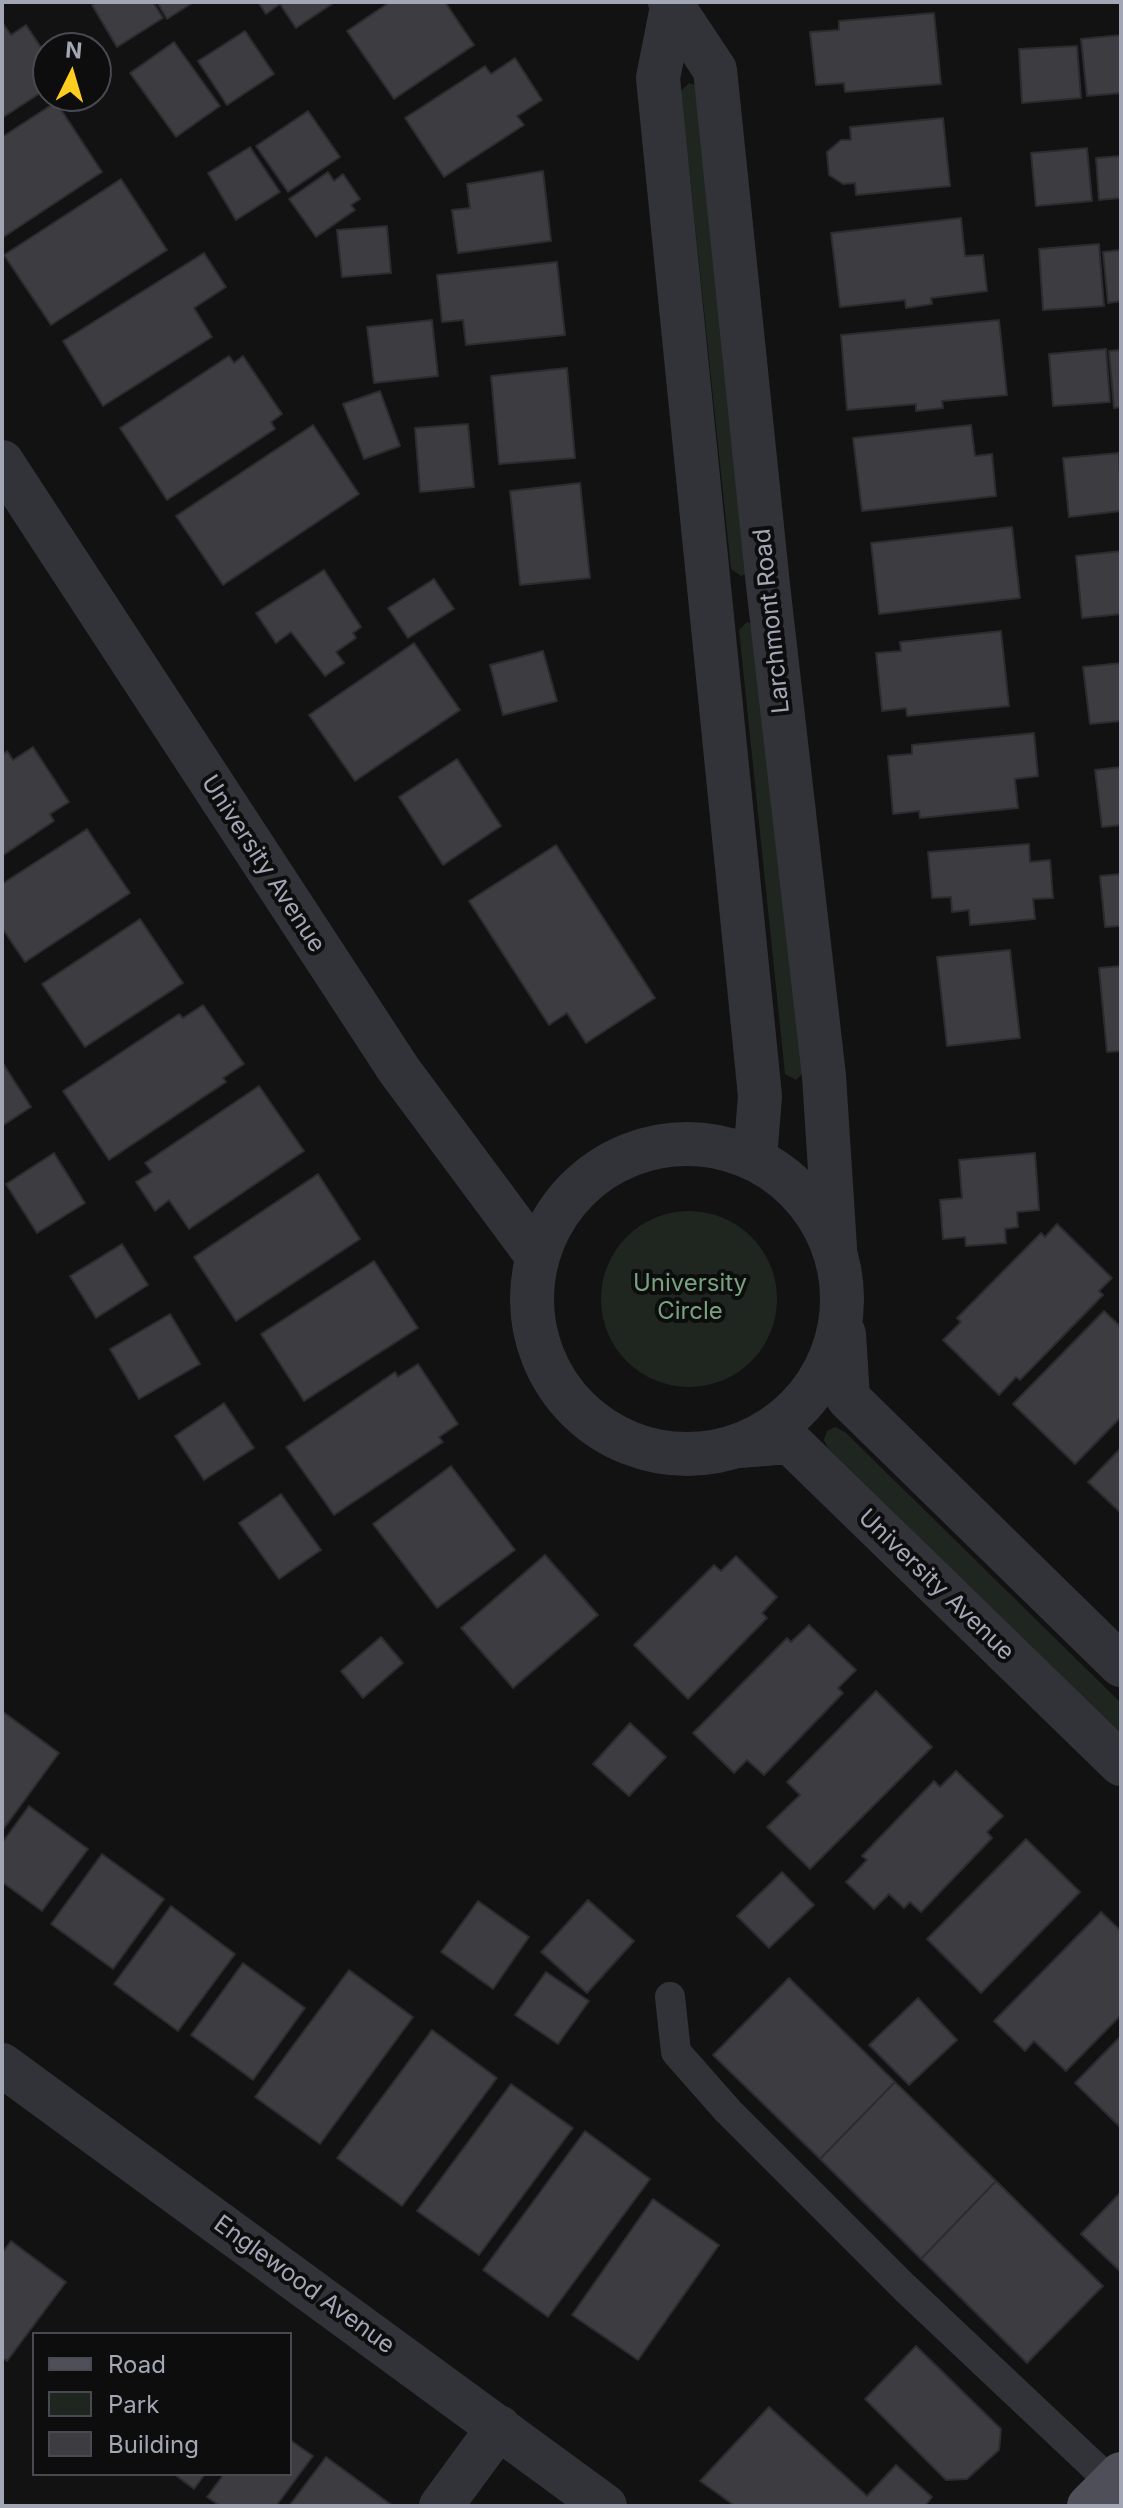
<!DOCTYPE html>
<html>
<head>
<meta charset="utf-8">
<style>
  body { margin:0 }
  #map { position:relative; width:1123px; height:2508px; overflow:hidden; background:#121213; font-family:Inter,sans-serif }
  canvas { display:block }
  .frame { position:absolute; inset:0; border:4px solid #a2a6b5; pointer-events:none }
  .legend { position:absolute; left:32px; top:2332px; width:260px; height:144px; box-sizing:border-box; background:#0d0d0e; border:2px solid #494a51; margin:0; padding:10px 14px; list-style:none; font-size:24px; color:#a2a6b5 }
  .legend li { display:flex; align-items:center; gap:16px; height:40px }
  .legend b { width:40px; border:2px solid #494a51 }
  .north { position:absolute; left:32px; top:32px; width:80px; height:80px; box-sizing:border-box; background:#0d0d0e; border:2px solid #494a51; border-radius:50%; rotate:5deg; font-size:22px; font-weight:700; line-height:32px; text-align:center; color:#a2a6b5 }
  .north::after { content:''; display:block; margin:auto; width:28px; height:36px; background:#fecd1f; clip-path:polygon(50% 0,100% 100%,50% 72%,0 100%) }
</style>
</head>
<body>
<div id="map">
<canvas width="1123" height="2508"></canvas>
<div class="frame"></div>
<ul class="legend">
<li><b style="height:10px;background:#4e4f58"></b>Road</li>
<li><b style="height:22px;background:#1e261f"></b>Park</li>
<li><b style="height:22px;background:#3c3c41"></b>Building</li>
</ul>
<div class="north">N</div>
</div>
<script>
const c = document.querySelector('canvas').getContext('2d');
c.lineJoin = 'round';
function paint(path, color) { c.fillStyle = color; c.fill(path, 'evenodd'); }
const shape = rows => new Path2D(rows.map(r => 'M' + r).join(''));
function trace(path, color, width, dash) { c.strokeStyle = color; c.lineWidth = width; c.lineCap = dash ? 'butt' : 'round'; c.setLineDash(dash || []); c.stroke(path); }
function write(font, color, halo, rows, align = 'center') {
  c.font = font + ' Inter,sans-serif'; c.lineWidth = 8; c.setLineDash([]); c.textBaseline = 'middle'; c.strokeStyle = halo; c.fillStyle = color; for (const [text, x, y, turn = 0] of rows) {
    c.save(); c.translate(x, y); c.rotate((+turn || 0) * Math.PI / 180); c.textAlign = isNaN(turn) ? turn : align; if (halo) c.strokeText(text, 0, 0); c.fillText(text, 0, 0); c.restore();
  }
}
paint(shape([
  [689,83,695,85,747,574,741,576,731,569,681,91],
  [747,622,753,624,803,1073,796,1080,785,1074,739,630],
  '601 1299a88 88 0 1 1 176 0a88 88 0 1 1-176 0Z',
  [835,1427,845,1432,1121,1703,1121,1735,828,1448,824,1440,827,1431]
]), '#1e261f');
const building = shape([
  [97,2,153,2,163,18,117,47,92,5,97,2],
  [157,2,194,2,167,19,157,2],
  [258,2,335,2,296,28,280,4,266,14,258,2],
  [390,2,445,2,474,45,394,99,347,31,390,2],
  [934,13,941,84,845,92,844,83,816,85,810,32,839,30,839,21,934,13],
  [2,22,11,35,26,25,48,58,48,88,2,118,2,22],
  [245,31,274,74,227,105,198,61,245,31],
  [1121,35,1121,93,1087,96,1081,39,1121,35],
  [174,42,220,106,176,137,130,73,174,42],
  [1077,46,1081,98,1022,103,1019,49,1077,46],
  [515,58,542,100,517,116,524,125,444,177,405,118,485,66,491,74,515,58],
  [56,102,102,172,2,238,2,137,56,102],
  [308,111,340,157,288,192,256,146,308,111],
  [943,118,950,186,856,195,855,183,843,184,829,175,827,152,841,140,851,140,850,127,943,118],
  [250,147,280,192,236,220,208,173,250,147],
  [1087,148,1092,201,1036,206,1031,153,1087,148],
  [1121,156,1121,198,1099,200,1096,158,1121,156],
  [543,171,551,241,458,253,452,210,470,208,467,184,543,171],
  [328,172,334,181,343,174,360,199,351,205,355,210,316,237,289,199,328,172],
  [121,179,167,250,51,325,4,255,121,179],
  [961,218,965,256,983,255,987,291,931,298,932,304,906,308,905,300,840,307,831,233,961,218],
  [387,226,391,273,342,277,337,230,387,226],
  [1099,244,1104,306,1043,310,1039,249,1099,244],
  [1121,250,1121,301,1108,303,1103,252,1121,250],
  [204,253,226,287,194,308,212,337,103,406,63,341,204,253],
  [557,262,565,335,466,345,463,320,442,322,437,275,557,262],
  [432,320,438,376,374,383,367,327,432,320],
  [999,320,1007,395,942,401,943,408,916,411,916,404,847,410,841,335,999,320],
  [1106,349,1110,402,1053,406,1049,354,1106,349],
  [1121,350,1121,407,1114,408,1109,351,1121,350],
  [229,356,234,363,243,356,282,414,271,422,275,429,167,500,120,428,229,356],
  [567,368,575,458,499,464,491,376,567,368],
  [380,391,400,446,364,459,343,404,380,391],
  [468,424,474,487,420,492,415,428,468,424],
  [313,425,359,494,223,585,176,516,313,425],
  [971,425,975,456,992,454,996,496,862,511,853,438,971,425],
  [1119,453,1121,511,1069,517,1063,458,1119,453],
  [580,483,590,578,520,585,510,491,580,483],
  [1012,527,1020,598,879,614,871,543,1012,527],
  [1121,551,1121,614,1082,618,1076,556,1121,551],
  [324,570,361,627,353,633,356,638,336,652,344,663,325,676,291,632,276,643,256,613,324,570],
  [434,579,454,609,408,638,388,608,434,579],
  [1001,631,1009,706,907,716,906,708,882,711,876,653,901,651,900,642,1001,631],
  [414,643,460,710,355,781,309,715,414,643],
  [543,651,557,701,503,715,490,665,543,651],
  [1121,663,1121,721,1090,724,1083,667,1121,663],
  [1034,733,1038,776,1015,779,1018,808,920,818,919,811,893,814,888,756,912,754,912,745,1034,733],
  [33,747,69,802,50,814,54,821,2,856,2,755,7,751,13,760,33,747],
  [457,759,501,826,443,865,399,797,457,759],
  [1121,767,1121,825,1102,827,1095,770,1121,767],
  [87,829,130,893,25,962,2,928,2,884,87,829],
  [1029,844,1030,862,1050,860,1053,898,1033,899,1035,919,970,925,969,910,952,912,951,897,932,898,928,852,1029,844],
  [556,845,655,998,586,1043,567,1013,549,1025,469,901,556,845],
  [1121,874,1121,926,1105,927,1100,876,1121,874],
  [140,919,183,983,85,1047,42,984,140,919],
  [1010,950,1020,1038,947,1046,937,957,1010,950],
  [1121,966,1121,1051,1107,1052,1099,968,1121,966],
  [203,1005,244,1064,223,1078,226,1082,109,1160,63,1091,179,1014,183,1018,203,1005],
  [4,1065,31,1107,2,1126,2,1067,4,1065],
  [259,1086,304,1151,189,1229,169,1200,155,1211,136,1182,152,1172,145,1163,259,1086],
  [54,1153,85,1203,37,1233,6,1184,54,1153],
  [1035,1153,1039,1210,1017,1212,1018,1227,1005,1229,1006,1243,966,1246,965,1237,943,1239,940,1200,962,1198,959,1160,1035,1153],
  [318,1174,360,1239,236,1321,194,1257,318,1174],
  [1057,1224,1112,1278,1099,1291,1103,1295,1020,1380,1016,1377,999,1395,943,1340,961,1322,957,1318,1041,1233,1045,1237,1057,1224],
  [122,1244,148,1285,96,1318,70,1276,122,1244],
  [374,1261,418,1328,304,1401,261,1334,374,1261],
  [1104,1311,1121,1327,1121,1417,1075,1464,1013,1404,1104,1311],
  [170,1314,200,1364,139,1399,110,1349,170,1314],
  [418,1364,458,1424,439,1437,443,1442,334,1515,286,1447,395,1372,398,1377,418,1364],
  [224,1403,254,1448,204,1480,175,1436,224,1403],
  [1121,1448,1121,1513,1088,1482,1121,1448],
  [451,1466,515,1550,437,1608,373,1524,451,1466],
  [281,1494,321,1550,279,1579,239,1523,281,1494],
  [545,1555,598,1615,513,1688,461,1628,545,1555],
  [736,1556,777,1597,762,1613,767,1618,688,1699,634,1645,714,1565,721,1571,736,1556],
  [809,1625,856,1670,838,1688,843,1693,764,1775,747,1760,734,1773,693,1733,787,1638,791,1642,809,1625],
  [381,1637,403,1663,363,1698,341,1671,381,1637],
  [876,1691,932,1747,810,1869,767,1827,800,1795,787,1782,876,1691],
  [2,1711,59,1753,2,1831,2,1711],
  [630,1723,666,1757,629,1796,593,1764,630,1723],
  [956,1771,1003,1816,987,1832,992,1838,921,1912,910,1902,904,1908,889,1894,874,1909,846,1882,867,1860,862,1856,934,1781,940,1787,956,1771],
  [29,1806,88,1849,42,1911,2,1882,2,1843,29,1806],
  [1026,1839,1080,1892,981,1993,927,1939,1026,1839],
  [102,1854,164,1899,113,1969,51,1924,102,1854],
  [782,1872,814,1905,769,1948,737,1916,782,1872],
  [588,1900,634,1941,587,1993,541,1952,588,1900],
  [478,1901,529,1937,493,1989,441,1952,478,1901],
  [171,1906,235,1954,178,2031,114,1984,171,1906],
  [1101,1912,1121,1931,1121,2015,1066,2071,1034,2041,1025,2051,994,2021,1101,1912],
  [243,1963,305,2008,253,2080,191,2035,243,1963],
  [349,1970,413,2017,320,2144,255,2097,349,1970],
  [546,1972,589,2001,558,2044,515,2015,546,1972],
  [789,1978,895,2082,820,2159,713,2055,789,1978],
  [918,1998,957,2040,909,2085,869,2045,918,1998],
  [432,2030,497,2078,402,2206,337,2158,432,2030],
  [1121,2036,1121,2128,1075,2083,1121,2036],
  [895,2082,996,2181,921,2259,820,2159,895,2082],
  [511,2084,573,2128,479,2255,417,2211,511,2084],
  [585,2131,650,2179,548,2317,483,2270,585,2131],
  [996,2181,1103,2286,1027,2363,921,2259,996,2181],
  [1121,2192,1121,2272,1081,2234,1121,2192],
  [653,2199,719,2245,638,2360,572,2315,653,2199],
  [11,2241,66,2282,7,2361,2,2358,2,2253,11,2241],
  [916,2346,1001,2429,999,2450,967,2479,946,2480,865,2399,916,2346],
  [769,2407,867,2496,896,2465,932,2497,925,2506,735,2506,700,2481,769,2407],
  [290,2440,313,2456,276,2506,220,2506,207,2497,224,2474,290,2474,290,2440],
  [326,2457,393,2506,289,2506,326,2457],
  [174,2474,205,2474,194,2489,174,2474]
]);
paint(building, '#3c3c41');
trace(building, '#2c2c30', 2);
trace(shape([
  [670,1997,676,2052,728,2111,904,2287,1112,2483]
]), '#323339', 30);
trace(shape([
  [670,2,715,70,768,585,824,1076,835,1248],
  [673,2,658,78,760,1096,755,1158],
  [2,462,399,1070,537,1256],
  '532 1299a155 155 0 1 1 310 0a155 155 0 1 1-310 0Z',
  [844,1334,848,1398,1121,1665],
  [739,1446,790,1442,1121,1764],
  [2,2065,605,2506],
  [441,2506,499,2427]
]), '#323339', 44);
trace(shape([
  [1089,2506,1121,2474]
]), '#4e4f58', 44);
write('24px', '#a2a6b5', '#0d0d0e', [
  ["Larchmont Road",772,621,-96],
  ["University Avenue",263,864,57],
  ["University Avenue",936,1585,44],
  ["Englewood Avenue",304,2285,36]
]);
write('24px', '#78a27f', '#0d0d0e', [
  ["University",690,1284],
  ["Circle",690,1312]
]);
</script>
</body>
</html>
